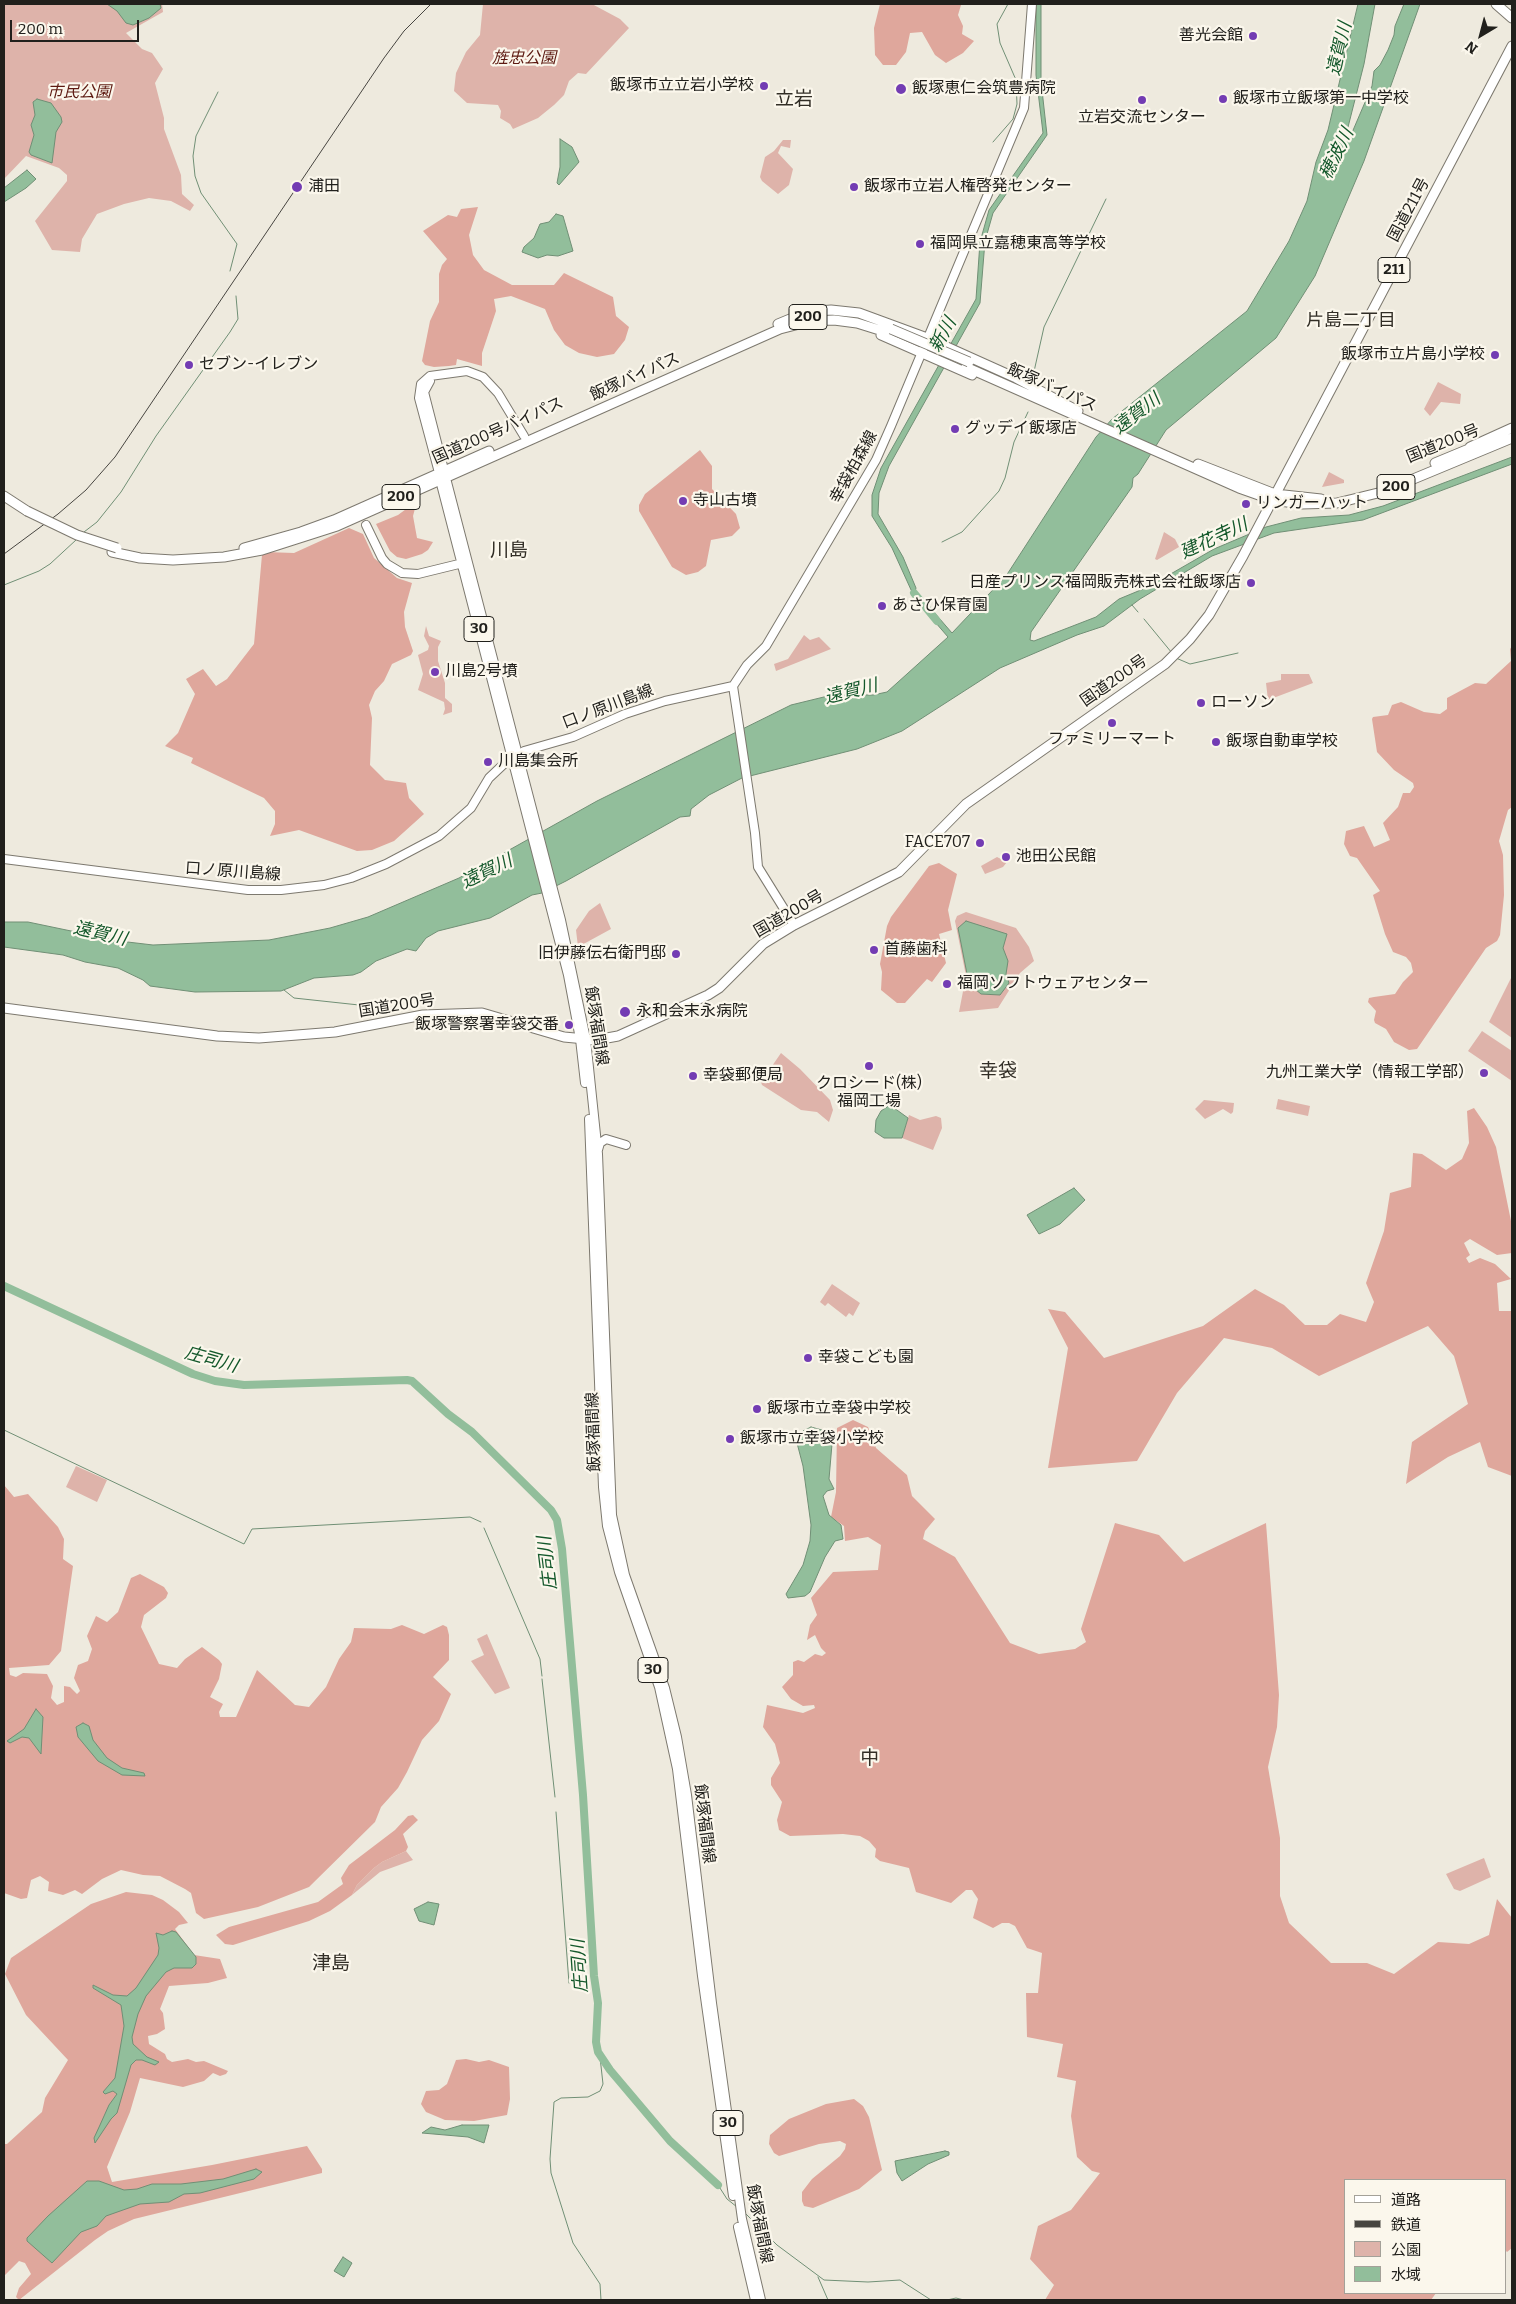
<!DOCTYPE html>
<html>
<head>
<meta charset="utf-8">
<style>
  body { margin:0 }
  #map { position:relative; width:1516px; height:2304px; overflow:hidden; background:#eeeade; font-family:Bitter,"Noto Sans JP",serif }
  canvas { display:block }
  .frame { position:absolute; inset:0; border:5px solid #21201c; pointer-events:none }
  .legend { position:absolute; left:1344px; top:2179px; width:162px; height:115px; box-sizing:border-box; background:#fbf7ec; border:1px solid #a4a199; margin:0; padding:6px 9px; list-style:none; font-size:15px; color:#21201c }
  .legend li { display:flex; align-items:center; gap:10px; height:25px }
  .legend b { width:25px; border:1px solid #a4a199 }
  .north { position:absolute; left:1456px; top:10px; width:50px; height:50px; -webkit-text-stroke:4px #fbf7ec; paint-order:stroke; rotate:217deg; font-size:14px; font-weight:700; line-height:20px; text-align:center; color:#21201c }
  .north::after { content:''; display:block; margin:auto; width:18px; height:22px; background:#21201c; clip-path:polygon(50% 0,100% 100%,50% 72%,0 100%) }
  .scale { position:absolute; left:10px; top:20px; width:129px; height:22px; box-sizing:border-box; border:2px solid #21201c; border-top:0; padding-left:6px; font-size:15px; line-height:18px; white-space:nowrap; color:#21201c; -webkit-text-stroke:4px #fbf7ec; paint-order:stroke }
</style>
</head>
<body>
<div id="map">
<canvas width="1516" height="2304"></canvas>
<div class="frame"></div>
<ul class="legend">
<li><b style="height:6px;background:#fff"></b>道路</li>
<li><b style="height:6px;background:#474540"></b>鉄道</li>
<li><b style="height:14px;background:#deb3aa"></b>公園</li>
<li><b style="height:14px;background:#92be9b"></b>水域</li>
</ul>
<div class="north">N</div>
<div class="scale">200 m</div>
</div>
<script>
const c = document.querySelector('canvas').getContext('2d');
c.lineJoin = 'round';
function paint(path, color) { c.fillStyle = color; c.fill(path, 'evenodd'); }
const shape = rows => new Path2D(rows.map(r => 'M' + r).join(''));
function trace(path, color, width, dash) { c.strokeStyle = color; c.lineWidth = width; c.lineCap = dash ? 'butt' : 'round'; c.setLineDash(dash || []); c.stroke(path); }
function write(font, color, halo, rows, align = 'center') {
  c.font = font + ' Bitter,"Noto Sans JP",serif'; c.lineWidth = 4.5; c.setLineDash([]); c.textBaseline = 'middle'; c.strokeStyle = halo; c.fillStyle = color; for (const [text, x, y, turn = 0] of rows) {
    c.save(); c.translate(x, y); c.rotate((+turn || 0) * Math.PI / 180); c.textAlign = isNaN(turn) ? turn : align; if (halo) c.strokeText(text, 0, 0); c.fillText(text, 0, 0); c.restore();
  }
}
paint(shape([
  [4,4,162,4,163,12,126,33,142,49,152,53,163,69,155,83,164,118,164,129,181,175,182,194,194,205,190,211,171,201,149,198,124,204,97,214,82,239,80,252,52,250,35,221,67,181,67,175,59,168,26,156,4,179],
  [483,4,592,4,620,19,629,28,586,74,578,73,569,81,564,95,554,105,538,118,513,129,510,124,500,118,501,111,498,105,467,103,454,91,456,73,466,52,480,35],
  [783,140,791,140,790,148,781,146,778,153,793,169,789,185,778,194,762,181,760,177,765,157,774,151],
  [1438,382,1461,394,1460,404,1441,402,1430,416,1424,409],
  [1329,472,1344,480,1344,483,1322,487],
  [1164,532,1175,539,1179,547,1157,560,1155,559],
  [426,626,429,636,441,641,438,647,438,661,445,683,445,698,452,704,452,712,443,715,445,709,444,702,418,690,423,674,418,655,428,650,429,646,424,636],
  [804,635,810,640,819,637,831,649,776,671,774,664,788,659],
  [1281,674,1309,674,1313,683,1268,700,1266,683,1281,680],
  [997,857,1007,862,1003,867,985,874,981,866],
  [600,903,611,929,578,947,576,930,589,911],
  [966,912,1016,928,1029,947,1034,961,1020,973,998,1008,959,1012,966,976,955,921,957,916],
  [1512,976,1512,1038,1489,1022],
  [1482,1031,1512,1051,1512,1081,1468,1051],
  [781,1053,800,1069,830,1100,833,1110,829,1122,817,1112,801,1110,762,1085,761,1082],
  [1278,1099,1310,1106,1308,1116,1276,1109],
  [1204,1100,1234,1103,1233,1112,1231,1114,1223,1109,1205,1119,1195,1109],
  [909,1115,920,1120,936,1116,941,1118,942,1128,933,1150,902,1138],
  [832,1284,860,1303,853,1316,849,1313,846,1317,828,1303,825,1306,820,1302],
  [76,1466,107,1480,97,1502,66,1487],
  [487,1634,510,1688,495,1694,471,1661,484,1655,477,1639],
  [406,1851,413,1860,380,1872,352,1895,357,1885,374,1868,382,1862],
  [1484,1858,1491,1877,1460,1891,1454,1889,1446,1874]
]), '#deb3aa');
paint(shape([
  [880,4,963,4,961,5,958,15,963,26,962,34,974,41,963,53,946,63,935,55,922,32,910,33,906,52,896,65,883,65,875,55,874,28],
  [478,207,469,235,473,255,484,270,512,285,554,285,564,273,613,297,616,316,629,327,625,340,614,354,597,357,579,353,565,345,554,330,545,309,511,296,494,299,496,311,482,353,482,366,457,359,456,365,449,366,434,367,425,365,422,361,430,321,439,302,439,274,442,265,447,259,423,231,448,215,457,217,461,209],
  [700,450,712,466,712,489,736,514,740,528,732,536,711,540,706,566,698,572,686,575,672,567,669,562,639,511,639,505,645,494],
  [417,501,413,516,417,538,433,542,428,550,422,554,406,559,397,557,390,551,376,524,398,515],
  [349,528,363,534,374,558,397,578,412,583,404,612,405,627,413,651,411,655,392,664,384,681,375,691,369,705,372,718,370,765,385,780,406,783,409,798,424,814,394,841,372,850,357,851,299,830,270,836,275,824,275,811,264,798,191,763,193,758,165,746,178,733,195,694,186,679,203,669,216,686,227,679,254,644,262,555,266,552,294,553],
  [1512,646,1512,807,1508,810,1499,841,1503,855,1504,895,1500,935,1497,941,1486,948,1417,1049,1409,1050,1394,1042,1386,1029,1375,1023,1374,1020,1376,1011,1368,1002,1369,998,1374,997,1395,994,1403,982,1413,972,1411,963,1406,957,1393,952,1385,934,1373,895,1380,891,1357,858,1350,856,1344,844,1346,831,1364,826,1374,847,1390,840,1383,823,1398,807,1403,793,1410,793,1414,787,1413,783,1394,770,1377,752,1372,719,1373,717,1388,715,1392,705,1401,702,1424,712,1440,714,1447,709,1447,698,1475,683,1486,684,1511,661,1510,649],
  [939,863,957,874,948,910,952,930,939,934,946,963,932,982,927,979,905,1003,897,1003,881,990,882,972,880,964,887,926,891,917,929,866],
  [1474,1108,1487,1127,1496,1147,1512,1226,1512,1253,1497,1255,1470,1239,1464,1243,1470,1255,1466,1258,1469,1263,1480,1258,1495,1264,1511,1279,1497,1283,1499,1311,1512,1311,1512,1476,1488,1467,1480,1442,1448,1457,1406,1484,1412,1442,1468,1404,1454,1356,1428,1326,1319,1376,1272,1348,1224,1338,1177,1393,1137,1461,1048,1468,1068,1348,1048,1309,1065,1312,1104,1358,1203,1326,1255,1289,1284,1305,1305,1325,1327,1325,1340,1314,1366,1322,1374,1302,1366,1283,1384,1231,1390,1193,1411,1187,1413,1153,1422,1154,1446,1170,1462,1159,1469,1143,1467,1111],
  [853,1420,868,1427,876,1448,907,1475,912,1496,935,1519,925,1531,923,1539,955,1557,1010,1643,1039,1654,1075,1649,1086,1642,1081,1629,1115,1523,1159,1535,1184,1562,1266,1523,1279,1695,1277,1727,1268,1767,1280,1838,1280,1896,1289,1923,1331,1963,1367,1963,1394,1974,1438,1942,1469,1944,1489,1935,1497,1899,1512,1918,1512,2248,1507,2252,1505,2250,1505,2180,1345,2180,1345,2293,1436,2293,1431,2300,1045,2300,1054,2285,1030,2259,1038,2226,1071,2210,1100,2173,1092,2171,1077,2157,1071,2116,1076,2081,1057,2077,1063,2044,1027,2037,1026,1993,1038,1993,1042,1953,1027,1948,1015,1926,1009,1923,1002,1923,993,1928,973,1918,978,1899,972,1890,966,1890,951,1903,916,1892,909,1868,880,1861,875,1857,876,1849,869,1841,860,1836,843,1834,790,1836,779,1830,777,1820,782,1802,771,1785,771,1778,780,1763,775,1744,763,1727,767,1705,803,1713,815,1708,814,1705,803,1706,791,1699,782,1687,793,1675,793,1662,798,1660,804,1662,815,1654,822,1656,826,1653,821,1648,815,1635,807,1640,810,1625,817,1615,811,1598,833,1572,878,1570,881,1545,868,1537,845,1541,844,1526,831,1517,836,1492,837,1428],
  [4,1485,14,1497,28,1494,58,1527,64,1539,63,1559,73,1566,61,1651,49,1665,9,1668,10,1675,16,1677,23,1673,47,1674,53,1686,51,1698,57,1705,64,1702,64,1686,70,1687,77,1694,80,1691,74,1678,78,1665,88,1661,92,1649,87,1636,96,1616,107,1622,118,1612,131,1578,140,1574,164,1587,168,1593,166,1598,144,1615,141,1627,159,1664,177,1668,185,1659,202,1647,219,1660,222,1664,219,1679,210,1697,223,1704,219,1712,220,1717,236,1717,257,1670,295,1705,309,1707,326,1687,339,1659,351,1642,354,1628,391,1629,402,1625,424,1634,443,1625,447,1627,449,1635,449,1660,433,1677,451,1694,439,1721,422,1740,407,1772,398,1788,381,1807,375,1822,309,1887,258,1907,204,1919,196,1913,191,1893,185,1889,160,1876,143,1875,121,1870,102,1879,82,1894,75,1890,63,1895,48,1891,49,1882,40,1876,31,1880,27,1898,21,1899,4,1893],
  [413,1815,418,1820,403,1834,408,1847,406,1851,382,1862,374,1868,357,1885,352,1895,330,1911,309,1921,233,1945,225,1944,216,1935,229,1927,318,1902,343,1884,341,1878,349,1865,395,1830,408,1816],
  [126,1892,152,1895,163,1900,179,1912,188,1923,179,1925,175,1929,194,1955,220,1959,227,1978,208,1983,169,1986,160,2009,163,2013,165,2029,157,2034,148,2036,149,2044,165,2054,167,2059,172,2062,188,2059,196,2062,204,2061,228,2071,226,2074,220,2076,213,2073,204,2081,183,2087,140,2078,130,2112,107,2167,112,2182,212,2165,307,2146,322,2169,322,2173,134,2219,108,2231,95,2240,19,2300,16,2297,19,2288,31,2274,25,2263,19,2261,4,2276,4,2144,7,2144,42,2112,45,2098,68,2060,26,2015,5,1974,11,1958,91,1904],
  [466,2059,479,2062,489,2060,509,2067,510,2099,507,2115,474,2121,445,2120,426,2112,421,2104,426,2091,439,2090,447,2084,456,2060],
  [854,2099,863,2106,869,2117,882,2170,859,2189,813,2208,804,2206,802,2201,802,2192,812,2179,840,2156,845,2149,846,2144,840,2141,819,2144,779,2156,774,2153,769,2144,770,2135,789,2119,826,2104]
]), '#dfa79c');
const water = shape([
  [107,4,160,4,161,8,149,18,133,25,126,23,117,11,107,4],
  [1036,4,1041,4,1041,81,1047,135,993,213,985,241,980,303,889,466,879,493,878,514,903,557,916,588,915,592,920,601,917,603,892,548,872,516,872,495,881,468,976,299,980,242,989,210,1043,133,1036,75,1036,4],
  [1358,4,1375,4,1364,64,1346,135,1348,142,1372,86,1374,71,1380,65,1388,50,1394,35,1395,26,1404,4,1420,4,1364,161,1315,276,1276,338,1166,430,1138,474,1133,478,1132,487,1031,632,1030,640,1034,641,1096,617,1119,599,1148,587,1214,549,1266,527,1301,518,1349,515,1383,506,1512,457,1512,464,1363,520,1274,533,1212,556,1140,599,1104,626,1077,635,1000,668,902,731,857,749,742,778,709,795,691,809,690,816,680,817,566,881,542,893,532,895,490,918,438,931,426,938,416,951,407,949,376,961,361,972,353,975,314,978,281,991,195,992,150,986,143,980,118,968,85,962,63,955,4,947,4,922,28,922,119,941,153,945,269,940,330,928,368,917,459,878,597,801,791,705,832,695,873,695,887,692,948,637,929,615,933,611,952,633,1006,576,1096,437,1112,419,1247,311,1289,241,1307,201,1316,162,1328,130,1358,4],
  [37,99,51,103,61,117,62,122,56,132,52,163,31,155,29,152,34,135,31,125,35,115,33,102,37,99],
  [560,139,572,147,579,162,559,185,557,183,560,167,560,139],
  [27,170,36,179,26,188,4,202,4,188,27,170],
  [556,214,563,216,573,251,558,256,547,255,538,258,522,252,524,247,534,238,540,224,549,222,556,214],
  [966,921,1007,934,1003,948,1008,961,1006,974,1009,983,1000,995,981,994,969,984,958,928,966,921],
  [890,1105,908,1118,902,1138,884,1138,875,1132,876,1120,881,1111,890,1105],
  [1074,1188,1085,1200,1060,1224,1039,1234,1027,1215,1074,1188],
  [811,1427,829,1432,831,1436,832,1444,829,1479,834,1489,827,1491,823,1496,829,1515,841,1525,843,1539,835,1541,825,1557,810,1592,805,1596,788,1598,786,1594,803,1565,810,1541,811,1525,803,1466,797,1443,803,1431,811,1427],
  [36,1709,43,1717,41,1754,29,1738,22,1737,10,1743,7,1741,24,1729,36,1709],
  [83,1723,89,1726,93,1740,107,1758,122,1768,144,1773,145,1776,122,1775,98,1761,78,1737,76,1727,83,1723],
  [428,1902,439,1904,434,1925,419,1921,414,1909,428,1902],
  [172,1931,176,1932,196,1957,196,1964,192,1968,174,1968,166,1972,146,1996,138,2014,132,2037,133,2044,147,2057,159,2062,155,2065,142,2060,136,2060,131,2065,117,2113,111,2119,95,2143,94,2138,100,2125,109,2105,117,2094,113,2091,105,2094,103,2092,115,2078,124,2026,121,2005,93,1988,93,1985,113,1995,127,1996,136,1988,158,1955,159,1948,156,1933,163,1935,172,1931],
  [462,2125,489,2125,484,2143,468,2137,422,2133,431,2127,445,2130,462,2125],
  [945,2151,949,2152,949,2155,928,2164,902,2181,897,2173,895,2161,945,2151],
  [256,2169,262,2172,254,2179,200,2193,184,2194,169,2202,140,2204,106,2216,97,2226,81,2232,52,2263,27,2241,27,2238,48,2216,87,2181,99,2181,124,2190,137,2189,152,2184,181,2184,223,2179,256,2169],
  [343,2257,352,2263,344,2277,334,2271,343,2257]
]);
paint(water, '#92be9b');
trace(water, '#708f75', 1);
trace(shape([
  [218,92,196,136,193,156,195,176,201,193,237,244,230,271],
  [993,142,1013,119,1017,104,1016,80,1000,43,997,24,1008,4],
  [1033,376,1044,327,1106,199],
  [84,532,97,522,121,492,156,436,230,332,238,319,236,296],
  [942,542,962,532,999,491,1005,478,1014,442,1028,412],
  [4,585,39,571,50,564,76,540],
  [1132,605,1138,612],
  [1144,619,1172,653],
  [1176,658,1190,664,1238,653],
  [284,990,294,998,359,1005,366,1010,370,1017],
  [4,1430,244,1544,252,1529,470,1517,481,1522],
  [484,1528,540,1659,542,1676],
  [542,1679,555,1797],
  [556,1812,569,1983],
  [600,2057,603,2084,600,2091,588,2097,561,2098,554,2102,550,2159,551,2173,573,2243,600,2284,601,2300],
  [718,2185,727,2199,737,2207],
  [744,2212,777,2245,824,2280,868,2282,900,2280,931,2300],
  [818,2277,828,2300],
  [947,2300,956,2298,964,2300]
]), '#708f75', 1);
trace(shape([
  [914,593,937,621],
  [4,1286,193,1374,215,1381,244,1385,407,1380,412,1381,448,1414,472,1432,551,1510,557,1520,562,1549,583,1795,594,1976,598,2003,596,2042,598,2052,610,2070,670,2141,718,2185]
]), '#92be9b', 8);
const major = shape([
  [430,381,424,392,443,466],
  [438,469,419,398,421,384,430,376,467,371,483,377,498,393,524,436],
  [447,482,561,920,586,1039,598,1154,612,1515,625,1575,665,1688,677,1737,687,1795,712,2003,742,2219,761,2300],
  [441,484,568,975,580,1039,585,1083],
  [366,525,382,558,387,564,402,573,418,574,467,562],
  [524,751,573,737,625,714,665,701,733,686],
  [4,859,248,890,281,890,324,885,351,878,386,864,439,836,471,808,489,778,506,762],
  [794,925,758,867,755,833,733,686,747,665,766,646,876,460,891,426,1024,108,1032,4],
  [589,1119,603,1487,607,1526,619,1572,659,1687,677,1769,702,1976,733,2196],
  [598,1150,600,1143,606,1139,626,1145],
  [738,2227,755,2300]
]);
const highway = shape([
  [1496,4,1512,18],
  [778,324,807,312,831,310,859,313,927,338,1016,378,1078,411],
  [881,335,972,375],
  [966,367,1239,488,1273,500,1301,504,1337,503,1382,492,1512,438],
  [1470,447,1512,428],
  [1435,463,1476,446],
  [1198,464,1275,494,1321,499],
  [4,496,27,511],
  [244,548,301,532,334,520,489,451],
  [112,552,140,558,173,560,224,557,262,550,337,526,780,329,811,321,834,320,857,323,889,333],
  [4,1008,217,1036,259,1038,335,1032,423,1015,482,1013,564,1037,596,1040,618,1036,708,995,719,988,763,944,794,925,899,872,966,804,1165,664,1190,639,1209,615,1243,556,1512,46]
]);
trace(major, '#7d796f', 10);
trace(highway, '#7d796f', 11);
trace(major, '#fff', 8);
trace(highway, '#fff', 9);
trace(shape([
  [4,554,58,514,86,490,115,457,384,58,404,31,431,4]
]), '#474540', 1);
const highwayBridge = shape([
  [891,329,969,362],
  [27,511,77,535,117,548]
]);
trace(highwayBridge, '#7d796f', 11, []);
trace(highwayBridge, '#fff', 9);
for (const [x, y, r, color] of [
  [1253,36,5,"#733cb3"],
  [764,86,5,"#733cb3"],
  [901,89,6,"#733cb3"],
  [1223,99,5,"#733cb3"],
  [1142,100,5,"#733cb3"],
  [297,187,6,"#733cb3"],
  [854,187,5,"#733cb3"],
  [920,244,5,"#733cb3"],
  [1495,355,5,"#733cb3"],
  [189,365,5,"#733cb3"],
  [955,429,5,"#733cb3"],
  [683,501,5,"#733cb3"],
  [1246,504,5,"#733cb3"],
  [1251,583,5,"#733cb3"],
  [882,606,5,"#733cb3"],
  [435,672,5,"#733cb3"],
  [1201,703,5,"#733cb3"],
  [1112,723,5,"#733cb3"],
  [1216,742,5,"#733cb3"],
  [488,762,5,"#733cb3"],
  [980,843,5,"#733cb3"],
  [1006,857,5,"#733cb3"],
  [874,950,5,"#733cb3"],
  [676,954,5,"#733cb3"],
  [947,984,5,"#733cb3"],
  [625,1012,6,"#733cb3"],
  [569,1025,5,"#733cb3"],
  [869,1066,5,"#733cb3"],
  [1484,1073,5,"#733cb3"],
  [693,1076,5,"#733cb3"],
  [808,1358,5,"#733cb3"],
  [757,1409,5,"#733cb3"],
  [730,1439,5,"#733cb3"]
]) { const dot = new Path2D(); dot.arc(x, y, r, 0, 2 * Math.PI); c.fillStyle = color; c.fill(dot); trace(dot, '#fbf7ec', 2); }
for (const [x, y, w] of [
  [1394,270,32],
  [808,317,38],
  [1396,487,38],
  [401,497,38],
  [479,629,30],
  [653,1670,30],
  [728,2123,30]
]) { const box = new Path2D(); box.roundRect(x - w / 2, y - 12.5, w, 25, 4); c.fillStyle = '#fbf7ec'; c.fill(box); trace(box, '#21201c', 1); }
write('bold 15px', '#21201c', null, [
  ["211",1394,270],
  ["200",808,317],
  ["200",1396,487],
  ["200",401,497],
  ["30",479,629],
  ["30",653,1670],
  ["30",728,2123]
]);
write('16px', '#21201c', '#fbf7ec', [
  ["善光会館",1243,36,"right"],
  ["飯塚市立立岩小学校",754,86,"right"],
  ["飯塚恵仁会筑豊病院",912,89],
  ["飯塚市立飯塚第一中学校",1233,99],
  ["立岩交流センター",1142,118,"center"],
  ["浦田",308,187],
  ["飯塚市立岩人権啓発センター",864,187],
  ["福岡県立嘉穂東高等学校",930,244],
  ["飯塚市立片島小学校",1485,355,"right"],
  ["セブン-イレブン",199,365],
  ["グッデイ飯塚店",965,429],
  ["寺山古墳",693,501],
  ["リンガーハット",1256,504],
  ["日産プリンス福岡販売株式会社飯塚店",1241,583,"right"],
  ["あさひ保育園",892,606],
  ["川島2号墳",445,672],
  ["ローソン",1211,703],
  ["ファミリーマート",1112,740,"center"],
  ["飯塚自動車学校",1226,742],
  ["川島集会所",498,762],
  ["FACE707",970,843,"right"],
  ["池田公民館",1016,857],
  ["首藤歯科",884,950],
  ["旧伊藤伝右衛門邸",666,954,"right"],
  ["福岡ソフトウェアセンター",957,984],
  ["永和会末永病院",636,1012],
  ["飯塚警察署幸袋交番",559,1025,"right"],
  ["九州工業大学（情報工学部）",1474,1073,"right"],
  ["幸袋郵便局",703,1076],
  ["クロシード(株)",869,1084,"center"],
  ["福岡工場",869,1102,"center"],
  ["幸袋こども園",818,1358],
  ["飯塚市立幸袋中学校",767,1409],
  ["飯塚市立幸袋小学校",740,1439]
], 'left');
write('italic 16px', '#5d1a11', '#fbf7ec', [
  ["旌忠公園",524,59],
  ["市民公園",79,93]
]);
write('16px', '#21201c', '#fbf7ec', [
  ["国道211号",1409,210,-62],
  ["飯塚バイパス",635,377,-24],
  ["飯塚バイパス",1052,388,24],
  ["国道200号バイパス",498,431,-24],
  ["国道200号",1443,444,-22],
  ["幸袋柏森線",854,467,-61],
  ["国道200号",1114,681,-35],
  ["口ノ原川島線",608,707,-21],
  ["口ノ原川島線",233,872,4],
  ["国道200号",789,914,-30],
  ["国道200号",397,1006,-9],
  ["飯塚福間線",596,1026,81],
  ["飯塚福間線",594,1432,-92],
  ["飯塚福間線",704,1824,83],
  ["飯塚福間線",759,2224,79]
]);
write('italic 18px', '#14582b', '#fbf7ec', [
  ["遠賀川",1340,49,-77],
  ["穂波川",1337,154,-64],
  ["新川",943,335,-61],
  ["遠賀川",1137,414,-38],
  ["建花寺川",1214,539,-25],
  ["遠賀川",851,692,-14],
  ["遠賀川",487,872,-26],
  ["遠賀川",100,934,13],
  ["庄司川",211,1360,16],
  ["庄司川",548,1563,-97],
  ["庄司川",580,1966,-94]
]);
write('18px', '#322e26', '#fbf7ec', [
  ["片島二丁目",1351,321]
]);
write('19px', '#322e26', '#fbf7ec', [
  ["立岩",794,100],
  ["川島",509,551],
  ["幸袋",998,1072],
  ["中",870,1759],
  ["津島",331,1964]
]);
</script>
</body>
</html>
